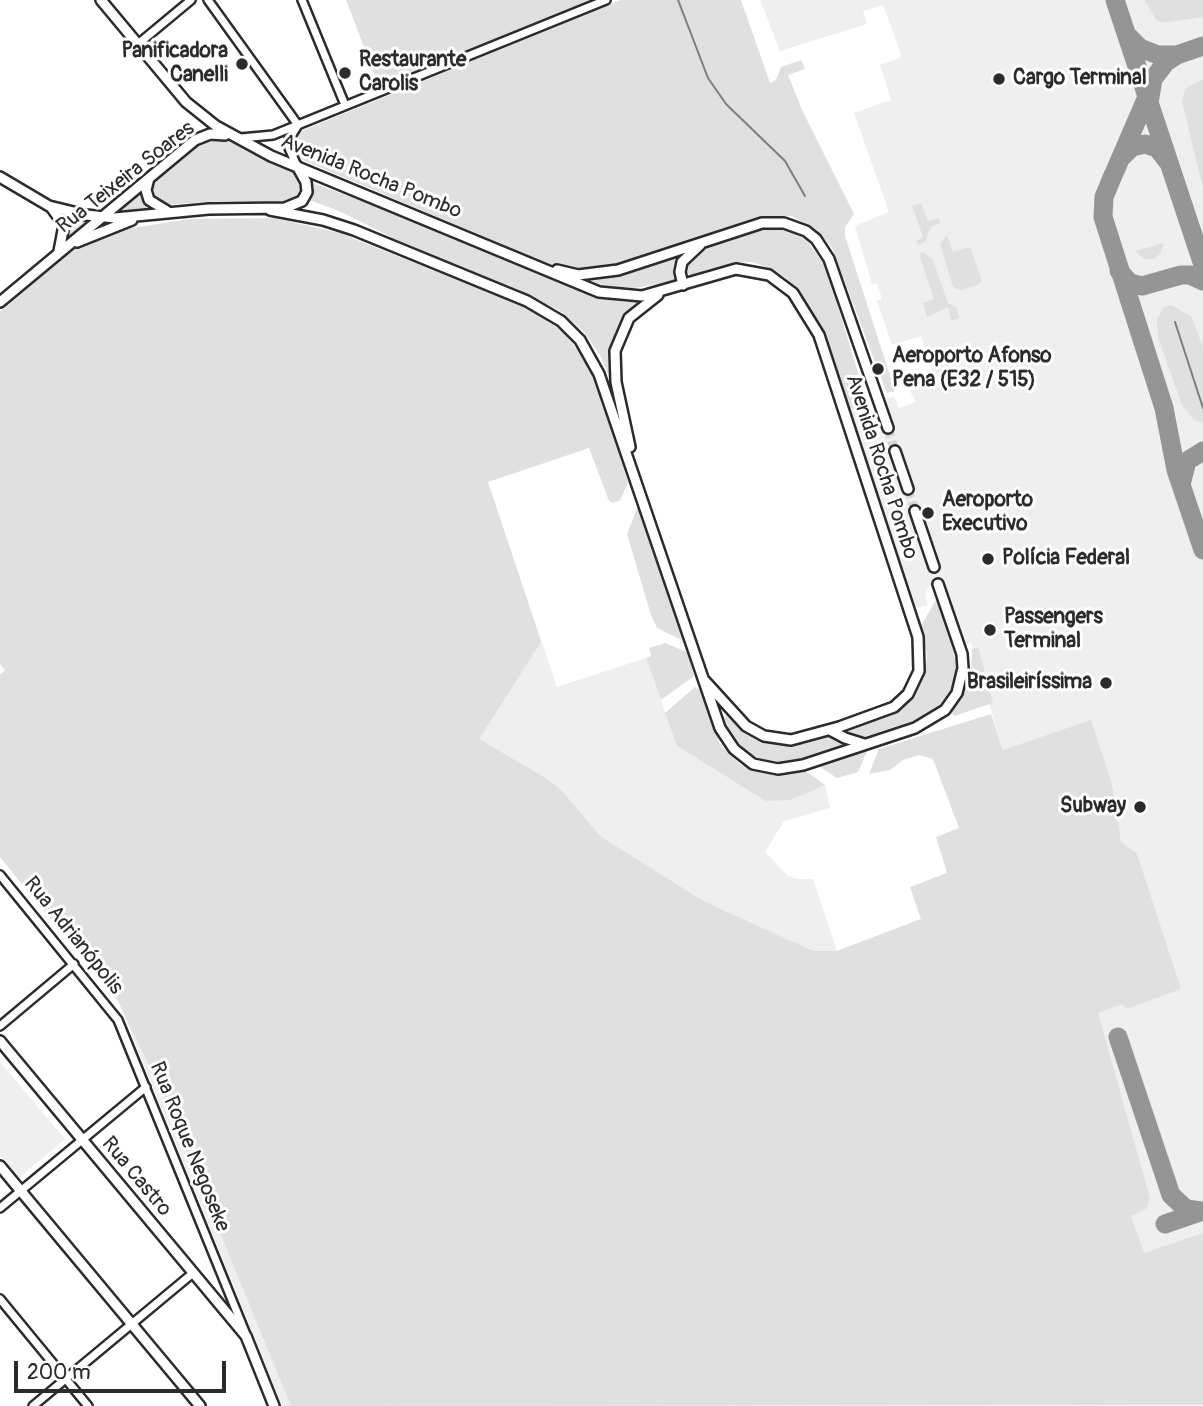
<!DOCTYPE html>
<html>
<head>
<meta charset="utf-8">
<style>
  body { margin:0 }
  #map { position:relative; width:1203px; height:1406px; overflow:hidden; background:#fff; font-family:Pangolin,sans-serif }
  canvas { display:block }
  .scale { position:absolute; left:14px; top:1361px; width:212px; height:32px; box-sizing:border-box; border:4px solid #2b2b2b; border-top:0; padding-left:9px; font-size:21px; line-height:24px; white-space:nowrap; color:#2b2b2b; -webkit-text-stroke:5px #fff; paint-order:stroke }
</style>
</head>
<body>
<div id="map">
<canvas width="1203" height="1406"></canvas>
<div class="scale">200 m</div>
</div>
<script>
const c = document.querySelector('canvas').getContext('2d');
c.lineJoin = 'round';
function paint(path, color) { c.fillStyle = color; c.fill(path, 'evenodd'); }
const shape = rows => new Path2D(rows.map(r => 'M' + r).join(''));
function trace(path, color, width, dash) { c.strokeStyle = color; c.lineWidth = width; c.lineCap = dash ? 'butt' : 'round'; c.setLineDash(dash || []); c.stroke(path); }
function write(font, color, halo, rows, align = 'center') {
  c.font = font + ' Pangolin,sans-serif'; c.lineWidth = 6; c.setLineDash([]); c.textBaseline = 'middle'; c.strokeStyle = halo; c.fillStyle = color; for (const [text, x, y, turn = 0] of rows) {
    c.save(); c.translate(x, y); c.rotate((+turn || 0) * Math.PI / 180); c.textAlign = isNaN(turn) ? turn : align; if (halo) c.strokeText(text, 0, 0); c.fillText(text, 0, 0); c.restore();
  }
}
paint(shape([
  [760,0,1203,0,1203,1405,282,1406,118,1001,0,857,0,675,5,670,0,664,0,312,488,482,557,687,646,658,677,746,811,790,825,785,830,808,784,821,765,852,787,875,796,879,813,879,837,951,921,919,910,887,975,863,1003,750,971,643,963,645,942,583,929,586,925,595,928,605,910,610,844,411,861,405,869,429,876,433,892,427,883,400,894,396,899,408,916,402,910,391,936,382,921,336,892,345,877,301,882,299,877,283,872,284,855,226,889,212,854,113,891,100,880,65,900,58,901,54,883,5,863,11,867,24,780,51],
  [0,1062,65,1139,19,1178,0,1155]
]), '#efefef');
paint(shape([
  [346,0,591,0,379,86],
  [621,0,741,0,770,83,776,80,781,67,801,60,805,69,788,75,803,112,854,214,845,227,845,236,895,391,887,393,832,248,817,230,792,216,756,217,602,270,570,269,546,263,298,158,293,151,292,142,299,132],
  [1145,0,1203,0,1203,17,1163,23,1156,20],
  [1203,79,1203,188,1182,102,1185,89],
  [216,135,296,173,304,186,303,193,298,199,285,203,219,201,164,205,153,198,151,187,157,177,196,142],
  [310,182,433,227,590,294,624,302,639,301,618,331,612,354,611,380,600,355,584,332,560,311,518,290,395,239,337,210,306,199],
  [140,189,144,202,152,210,114,211],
  [921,203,928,221,939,218,940,223,931,227,925,242,918,245,917,241,923,237,912,206],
  [64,216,90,221,67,239,68,225],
  [274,218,340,233,532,310,563,332,588,363,597,382,628,483,620,500,613,503,609,501,589,448,488,482,541,642,479,739,547,779,562,791,600,836,705,902,813,951,837,951,921,919,910,887,947,873,936,837,959,828,933,759,919,755,903,760,890,770,869,774,879,749,991,714,1003,750,1091,720,1112,784,1121,842,1137,854,1181,989,1126,1009,1123,1004,1098,1013,1150,1198,1147,1208,1131,1216,1144,1253,1203,1233,1203,1405,291,1406,167,1103,118,1001,0,857,0,675,5,670,0,664,0,312,70,252,114,231,189,219],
  [775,229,794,232,809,243,826,267,876,433,869,430,861,405,849,409,811,308,786,278,770,268,752,262,736,262,690,275,686,272,686,265,693,256,706,247,761,230],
  [947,235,953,252,970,247,982,281,977,285,961,290,953,287,940,244],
  [1164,243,1160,254,1154,259,1144,259,1135,251],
  [685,252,676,266,678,278,670,282,627,289,601,285,588,279,617,276],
  [923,252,933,260,948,303,956,307,960,318,951,321,948,307,927,317,923,303,934,299,919,254],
  [1171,305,1191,316,1203,347,1203,423,1194,420,1182,405,1158,337,1157,319,1164,307],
  [638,506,684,641,657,628,651,615,627,534],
  [936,600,951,636,957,666,953,689,936,710,924,717,793,761,769,763,748,753,732,741,721,719,727,715,747,731,763,740,782,744,886,713,904,704,923,679,927,658,922,624],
  [665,643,687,652,694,676,661,700,646,658,651,656,649,648],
  [978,647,993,703,954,716,951,712,971,678,972,649],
  [695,687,700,690,720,744,740,764,765,773,807,772,825,785,790,800,766,801,677,746,665,713],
  [869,747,858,772,837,778,815,764]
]), '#e0e0e0');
trace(shape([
  [678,0,708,78,726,104,785,161,805,196],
  [1175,322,1203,408]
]), '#7e7e7e', 2);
trace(shape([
  [1115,0,1203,265],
  [1128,36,1140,48,1158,55,1177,55,1203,46],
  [1149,103,1153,79,1166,62,1177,55],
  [1120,159,1132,147,1145,144,1157,148,1168,162],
  [1115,171,1147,97],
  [1114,173,1104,197,1103,217,1164,408,1176,470,1203,550],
  [1119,271,1130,283,1142,286,1181,275,1190,275,1203,281],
  [1181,485,1187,461,1203,451],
  [1118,1037,1171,1195,1186,1209,1203,1211],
  [1165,1224,1203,1211]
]), '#959595', 19);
trace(shape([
  [888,428,895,451],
  [908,489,915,511]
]), '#d5d5d5', 9, [9, 4.5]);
const minor = shape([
  [208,0,298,125],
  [302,0,345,105],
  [138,44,191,0],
  [241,138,273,135,606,0],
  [297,166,289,148,289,139,298,125],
  [0,875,118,1020,245,1332],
  [0,1026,74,964],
  [0,1208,146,1087],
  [0,1299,88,1406],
  [33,1406,193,1273]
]);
const major = shape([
  [101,0,186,102,216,126,271,156,599,292,642,296,736,269,769,275,793,293,819,335,918,637,919,671,908,694,894,707,839,727,791,740,764,736,746,726,705,681],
  [0,177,49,206,86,215,115,218,209,209,285,208,302,201,307,192,306,182,297,166],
  [149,178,146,190,149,200,167,211],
  [51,207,64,225,59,251],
  [270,210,323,220,354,230,527,301,561,321,580,340,599,374,720,728,734,749,753,764,778,769,803,765,915,728,945,710,957,693,963,668,962,654,938,584],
  [77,242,132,220],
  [557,270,578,275,618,270,762,223,784,223,806,231,816,239,829,259,888,428],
  [683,285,680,272,682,262,700,245],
  [0,302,195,140,210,134,225,135],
  [630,447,616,382,615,351,629,318,658,295],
  [895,451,908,489],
  [915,511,934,567],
  [830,730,845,738,864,744],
  [0,1041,246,1336,274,1406],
  [0,1166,200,1406]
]);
trace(minor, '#2b2b2b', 12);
trace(major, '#2b2b2b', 14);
trace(minor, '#fff', 7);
trace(major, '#fff', 9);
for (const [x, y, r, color] of [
  [242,64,7,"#2b2b2b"],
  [345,73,7,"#2b2b2b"],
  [999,79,7,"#2b2b2b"],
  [878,369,7,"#2b2b2b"],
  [928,513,7,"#2b2b2b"],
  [988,559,7,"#2b2b2b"],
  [990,630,7,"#2b2b2b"],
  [1106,683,7,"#2b2b2b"],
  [1140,807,7,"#2b2b2b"]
]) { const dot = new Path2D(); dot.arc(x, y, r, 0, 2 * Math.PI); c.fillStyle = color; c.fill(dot); trace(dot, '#fff', 2.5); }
write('bold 21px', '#2b2b2b', '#fff', [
  ["Panificadora",228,52,"right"],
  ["Canelli",228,76,"right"],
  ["Restaurante",359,61],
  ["Carolis",359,85],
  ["Cargo Terminal",1013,79],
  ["Aeroporto Afonso",892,357],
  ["Pena (E32 / 515)",892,381],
  ["Aeroporto",942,501],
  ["Executivo",942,525],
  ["Polícia Federal",1002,559],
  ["Passengers",1004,618],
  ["Terminal",1004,642],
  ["Brasileiríssima",1092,683,"right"],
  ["Subway",1126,807,"right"]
], 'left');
write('21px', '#2b2b2b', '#fff', [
  ["Avenida Rocha Pombo",371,177,22],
  ["Rua Teixeira Soares",126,178,-38],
  ["Avenida Rocha Pombo",881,467,72],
  ["Rua Adrianópolis",73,936,51],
  ["Rua Roque Negoseke",189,1147,68],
  ["Rua Castro",136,1177,50]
]);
</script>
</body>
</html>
